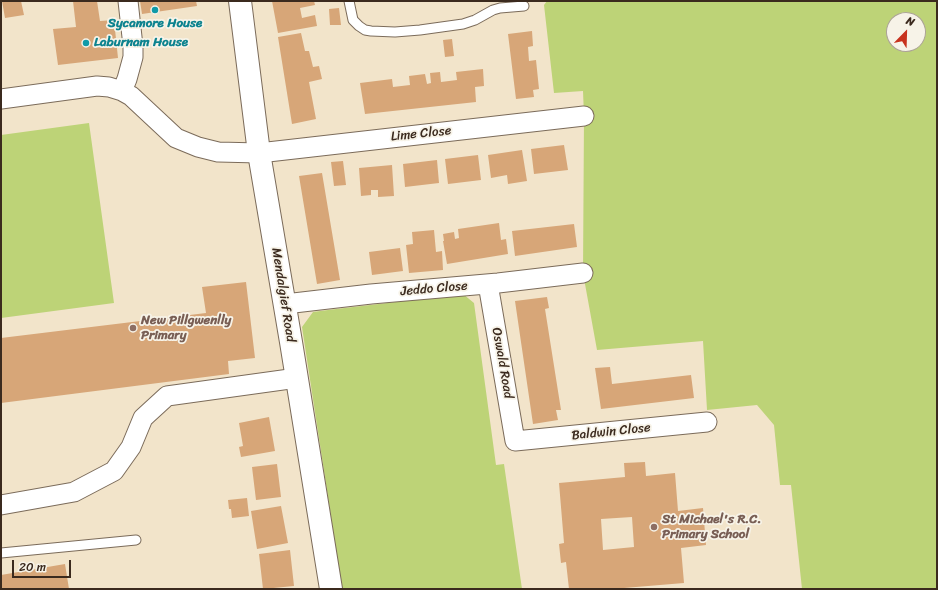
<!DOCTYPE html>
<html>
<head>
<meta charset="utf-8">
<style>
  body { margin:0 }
  #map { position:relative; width:938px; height:590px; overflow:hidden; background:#f2e4ca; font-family:Sriracha,sans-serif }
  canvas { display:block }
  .frame { position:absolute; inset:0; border:2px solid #3b2a1e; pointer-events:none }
  .north { position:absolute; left:886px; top:12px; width:40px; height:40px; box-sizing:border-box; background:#f7f3e8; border:1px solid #aca397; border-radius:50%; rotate:23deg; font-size:11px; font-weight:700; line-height:16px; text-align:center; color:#3b2a1e }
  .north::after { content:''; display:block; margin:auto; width:14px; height:18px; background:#c8321e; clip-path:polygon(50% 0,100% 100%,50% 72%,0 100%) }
  .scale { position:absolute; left:12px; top:560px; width:59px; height:18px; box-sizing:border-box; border:2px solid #3b2a1e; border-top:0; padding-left:5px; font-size:12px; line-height:14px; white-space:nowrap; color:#3b2a1e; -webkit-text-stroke:3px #f7f3e8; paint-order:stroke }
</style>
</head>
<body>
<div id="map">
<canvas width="938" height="590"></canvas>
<div class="frame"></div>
<div class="north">N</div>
<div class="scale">20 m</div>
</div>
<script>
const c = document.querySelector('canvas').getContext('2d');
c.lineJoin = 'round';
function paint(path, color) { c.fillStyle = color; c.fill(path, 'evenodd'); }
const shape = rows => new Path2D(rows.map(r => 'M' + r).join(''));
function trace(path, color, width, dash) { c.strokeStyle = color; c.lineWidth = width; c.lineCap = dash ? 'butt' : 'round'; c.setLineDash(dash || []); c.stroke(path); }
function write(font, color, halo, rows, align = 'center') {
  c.font = font + ' Sriracha,sans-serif'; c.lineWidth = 3.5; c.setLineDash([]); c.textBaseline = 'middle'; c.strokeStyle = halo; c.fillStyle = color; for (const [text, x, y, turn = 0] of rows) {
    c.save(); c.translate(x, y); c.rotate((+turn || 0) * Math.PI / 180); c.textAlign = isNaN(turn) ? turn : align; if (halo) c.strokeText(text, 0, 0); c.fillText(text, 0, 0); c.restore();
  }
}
paint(shape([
  [547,1,937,1,937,589,802,589,791,485,780,485,774,425,757,405,707,410,703,341,597,350,583,273,584,116,583,91,554,93,544,5],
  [894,20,918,20,918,44,894,44],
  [89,123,114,303,1,318,1,135],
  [463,294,474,303,496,465,504,464,522,589,342,589,302,327,313,312,328,310]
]), '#bdd377');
paint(shape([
  [2,1,21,1,24,15,5,18],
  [73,1,97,1,100,21,114,20,118,58,58,65,53,29,76,27],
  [140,1,196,1,197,6,142,14],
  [272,1,314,1,315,5,300,8,302,18,315,15,317,26,278,33],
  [339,8,341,25,330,25,329,9],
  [532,31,533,46,528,47,529,61,536,60,539,89,533,90,534,97,516,99,508,34],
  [301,33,305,51,309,51,313,67,319,66,322,79,309,82,316,119,292,124,278,37],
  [452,39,454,56,445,57,443,40],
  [483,69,484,86,475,87,476,102,365,114,360,83,392,79,393,87,410,85,409,76,425,74,427,84,431,83,430,73,440,72,441,82,457,80,456,72],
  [564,145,568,170,534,174,531,149],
  [522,150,527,181,508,184,507,175,491,178,488,155],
  [478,155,481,180,448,184,445,159],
  [437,160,439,183,405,187,403,164],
  [343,161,346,185,334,186,331,162],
  [392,165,394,196,378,197,378,190,371,190,371,195,361,196,359,168],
  [322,173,340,280,317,284,299,176],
  [499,223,501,240,506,239,508,254,447,264,443,241,444,241,443,234,454,232,455,239,459,238,458,229],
  [574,224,577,247,515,256,512,231],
  [434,230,436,252,442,251,443,270,409,273,406,245,413,244,412,232],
  [400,248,403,271,372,275,369,252],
  [246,282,255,358,228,361,229,374,1,403,1,338,206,313,202,287],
  [547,297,549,308,545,309,561,410,556,410,558,420,533,424,515,301],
  [610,367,612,384,691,375,694,398,601,409,595,368],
  [269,417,275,451,241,457,239,447,243,446,239,423],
  [645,462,646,476,675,473,678,511,703,508,706,545,681,548,684,583,612,589,569,589,566,562,561,563,559,544,564,543,559,483,625,477,624,463],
  [632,517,634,547,603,550,601,519],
  [277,464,281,497,256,500,252,467],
  [247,498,249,516,232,518,231,509,229,509,228,500],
  [281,506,288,543,257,549,251,511],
  [290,550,294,586,263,589,259,554],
  [65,564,69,589,1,589,1,575]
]), '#d7a678');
const service = shape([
  [349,1,353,20,359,26,365,30,371,31,395,32,420,30,463,24,475,20,493,10,500,8,524,6],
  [1,553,136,540]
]);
const minor = shape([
  [122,91,127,79,133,57,133,46,128,1],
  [1,99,97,86,109,87,122,91,131,96,176,138,198,147,218,152,259,153,584,116],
  [488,284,515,441,707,422],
  [285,304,371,294,498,283,583,273],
  [1,505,74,492,114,471,131,447,143,418,167,396,297,378]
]);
const tertiary = shape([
  [240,1,259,153,291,342,331,589]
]);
trace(service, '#7b6b5a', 11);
trace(minor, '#7b6b5a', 21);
trace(tertiary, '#7b6b5a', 24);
trace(service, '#fff', 9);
trace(minor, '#fff', 19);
trace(tertiary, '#fff', 22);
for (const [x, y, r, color] of [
  [155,10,4,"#0f9aa8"],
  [86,43,4,"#0f9aa8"],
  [133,328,4,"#8d6e63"],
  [654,527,4,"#8d6e63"]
]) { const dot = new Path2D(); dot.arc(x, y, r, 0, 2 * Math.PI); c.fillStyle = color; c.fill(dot); trace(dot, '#f7f3e8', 1.5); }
write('bold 13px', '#0d838f', '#f7f3e8', [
  ["Sycamore House",155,24],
  ["Laburnam House",94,43,"left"]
]);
write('13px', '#3b2a1e', '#f7f3e8', [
  ["Lime Close",421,134,-6],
  ["Jeddo Close",434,289,-5],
  ["Mendalgief Road",283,295,81],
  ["Oswald Road",502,363,80],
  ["Baldwin Close",611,432,-6]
]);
write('bold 13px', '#785e54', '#f7f3e8', [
  ["New Pillgwenlly",141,321],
  ["Primary",141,336],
  ["St Michael's R.C.",662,520],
  ["Primary School",662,535]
], 'left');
</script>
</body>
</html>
